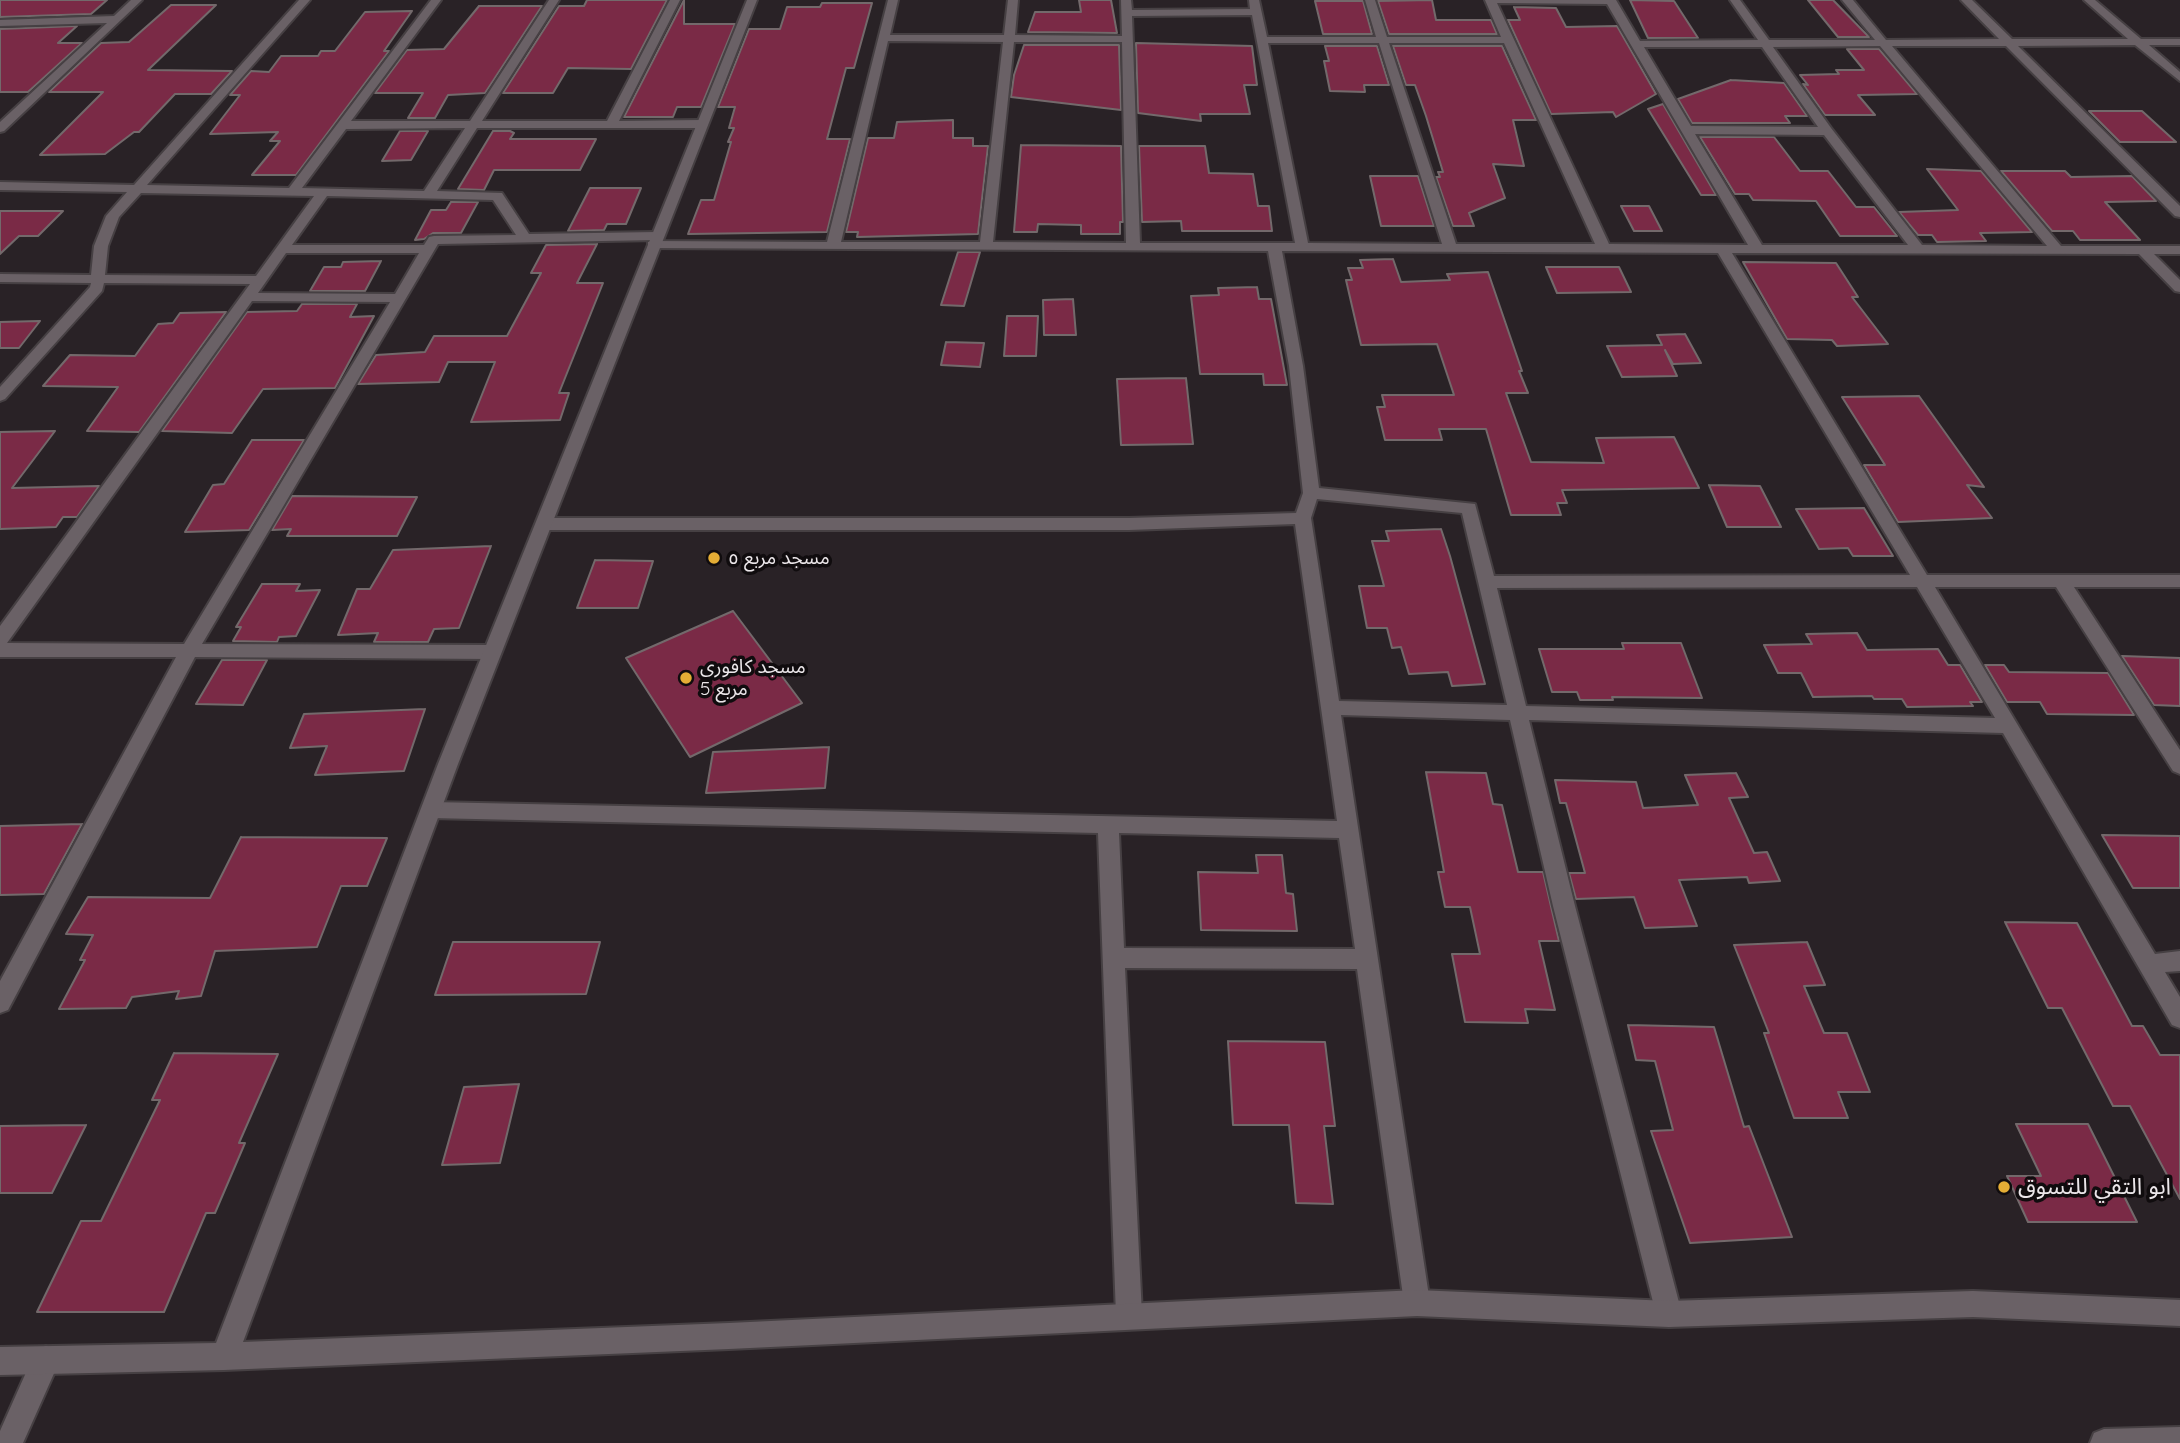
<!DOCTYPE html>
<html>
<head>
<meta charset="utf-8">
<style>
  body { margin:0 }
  canvas { display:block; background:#292226 }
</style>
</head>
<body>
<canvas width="2180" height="1443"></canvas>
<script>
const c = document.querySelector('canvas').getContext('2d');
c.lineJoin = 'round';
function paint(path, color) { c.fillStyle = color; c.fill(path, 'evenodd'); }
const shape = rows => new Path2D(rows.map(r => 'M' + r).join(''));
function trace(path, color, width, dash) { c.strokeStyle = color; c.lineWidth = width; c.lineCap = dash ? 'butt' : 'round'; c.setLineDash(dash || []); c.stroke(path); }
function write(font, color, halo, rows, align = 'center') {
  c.font = font + ' Quicksand,"Noto Sans Arabic",sans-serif'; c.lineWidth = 7; c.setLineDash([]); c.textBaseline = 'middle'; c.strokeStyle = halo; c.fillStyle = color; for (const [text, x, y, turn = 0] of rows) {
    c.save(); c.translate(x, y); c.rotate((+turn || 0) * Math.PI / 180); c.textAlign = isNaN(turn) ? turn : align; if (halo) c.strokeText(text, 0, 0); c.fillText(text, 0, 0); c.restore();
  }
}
const building = shape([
  [0,0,107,0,91,14,0,17,0,0],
  [587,0,667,0,631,69,568,68,553,93,503,93,559,6,584,6,587,0],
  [684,0,684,24,735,24,701,107,677,107,673,117,624,117,684,0],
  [1079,0,1111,0,1117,33,1028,32,1035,12,1081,12,1079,0],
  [1432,0,1436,20,1491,20,1497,34,1389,34,1378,1,1432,0],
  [1630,0,1674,1,1698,38,1648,38,1630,0],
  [1808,0,1833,0,1869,37,1838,37,1808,0],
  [1315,1,1363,1,1372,34,1323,34,1315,1],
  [822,3,872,3,854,68,846,68,827,139,850,139,827,232,688,234,701,200,714,200,731,142,728,142,734,128,729,128,735,107,718,107,749,29,780,29,787,7,820,7,822,3],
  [171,5,216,5,148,70,232,71,211,94,175,94,139,132,134,132,105,154,40,155,103,92,49,92,101,43,129,42,171,5],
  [479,6,542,6,485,93,448,95,435,118,408,118,423,93,375,93,407,50,444,49,479,6],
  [1514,7,1556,8,1566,27,1617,26,1656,94,1616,117,1613,112,1551,114,1508,20,1520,20,1514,7],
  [412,11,384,51,389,51,296,175,252,175,280,141,270,141,278,132,210,134,240,95,230,95,251,71,269,72,281,56,318,56,321,51,335,51,365,12,412,11],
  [77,26,58,43,82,43,28,92,0,92,0,29,77,26],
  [1136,43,1252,46,1257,85,1244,85,1250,114,1200,114,1201,121,1138,113,1136,43],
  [1024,45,1119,45,1121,110,1011,97,1014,75,1024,45],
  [1325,46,1377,46,1389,85,1364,85,1365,92,1330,91,1324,61,1329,61,1325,46],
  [1393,46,1502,46,1536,120,1513,120,1524,166,1493,164,1505,198,1469,213,1474,226,1453,226,1436,177,1440,177,1438,172,1443,172,1426,116,1415,85,1406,85,1393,46],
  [1847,49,1879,49,1917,94,1858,95,1875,115,1825,115,1803,84,1808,85,1800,75,1839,74,1836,70,1864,70,1847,49],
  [1731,80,1784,83,1807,116,1785,116,1790,123,1692,123,1678,99,1731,80],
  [1663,104,1716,195,1701,195,1648,109,1663,104],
  [2089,111,2142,111,2176,142,2120,142,2089,111],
  [953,120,953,138,973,138,973,146,988,146,978,234,857,237,858,232,846,232,868,138,894,138,897,122,953,120],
  [400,131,428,131,411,160,382,161,400,131],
  [493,131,510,131,514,133,510,139,596,139,580,170,494,170,484,190,458,189,493,131],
  [1700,137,1774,137,1800,171,1828,171,1856,207,1874,207,1897,236,1840,236,1816,201,1753,200,1749,194,1735,194,1700,137],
  [1021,145,1121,146,1123,222,1120,222,1120,234,1081,234,1081,225,1038,224,1037,232,1014,232,1021,145],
  [1139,146,1205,146,1209,173,1253,174,1258,206,1269,206,1272,231,1182,231,1181,221,1142,222,1139,146],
  [1927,169,1981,171,2032,232,1980,233,1986,241,1937,242,1932,235,1918,235,1899,212,1958,210,1927,169],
  [2001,171,2065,171,2071,177,2132,176,2156,201,2105,202,2140,240,2080,240,2073,231,2052,231,2001,171],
  [1370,176,1418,176,1434,226,1381,226,1370,176],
  [590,188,641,188,626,224,607,224,604,230,568,231,590,188],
  [451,202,478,202,461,233,433,233,424,239,415,240,431,210,446,210,451,202],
  [1621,206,1649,206,1662,231,1634,231,1621,206],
  [0,211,63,211,38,236,19,236,0,254,0,211],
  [597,244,577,283,603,283,559,393,569,393,560,420,471,422,495,362,448,362,439,382,358,384,376,355,425,352,434,336,507,336,541,273,531,273,546,245,597,244],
  [958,252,980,252,964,306,941,305,958,252],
  [1393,259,1401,282,1450,280,1447,274,1488,272,1522,371,1519,371,1528,393,1506,393,1531,462,1604,463,1596,438,1674,437,1699,488,1562,490,1567,503,1557,503,1561,515,1511,515,1486,429,1439,429,1442,440,1385,440,1377,407,1385,407,1382,395,1454,395,1437,344,1361,345,1346,280,1352,280,1348,268,1363,268,1360,260,1393,259],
  [381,261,365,291,310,291,324,267,341,267,343,262,381,261],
  [1743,262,1836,263,1858,297,1852,297,1888,344,1837,346,1832,340,1787,339,1743,262],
  [1546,267,1619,267,1631,292,1557,293,1546,267],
  [1257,287,1259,299,1271,299,1287,385,1264,385,1263,374,1200,374,1191,296,1219,295,1218,288,1257,287],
  [1073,299,1076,335,1044,335,1043,300,1073,299],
  [302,304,357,304,350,317,374,316,335,388,263,389,232,433,162,431,247,312,297,311,302,304],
  [226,312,139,432,87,431,118,387,43,386,70,355,135,356,158,324,173,323,180,313,226,312],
  [1007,316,1038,316,1036,356,1004,356,1007,316],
  [40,321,19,348,0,348,0,322,40,321],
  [1685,334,1701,363,1673,364,1665,350,1677,376,1622,377,1607,346,1662,345,1657,335,1685,334],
  [946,342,984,343,980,367,941,365,946,342],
  [1186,378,1193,444,1121,445,1117,379,1186,378],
  [1919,396,1984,487,1967,485,1992,518,1898,522,1864,465,1885,465,1842,397,1919,396],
  [55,431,12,488,99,486,77,517,63,517,56,527,0,529,0,432,55,431],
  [252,440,304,440,249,530,185,532,213,485,224,484,252,440],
  [1709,485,1760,486,1781,527,1727,527,1709,485],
  [292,496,417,497,397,536,287,536,291,529,272,530,292,496],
  [1864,508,1893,556,1853,556,1848,548,1819,549,1796,509,1864,508],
  [1441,529,1450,556,1485,684,1452,686,1448,672,1409,674,1401,647,1392,648,1387,628,1367,628,1359,586,1384,586,1372,541,1389,541,1386,531,1441,529],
  [491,546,459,628,434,629,428,642,374,642,378,633,338,635,357,589,370,589,393,550,491,546],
  [595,560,653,561,638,608,577,608,595,560],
  [262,584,300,584,296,591,320,590,296,636,279,637,277,642,233,641,241,627,236,627,262,584],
  [733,611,802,703,690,757,626,658,733,611],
  [1857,633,1867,650,1938,649,1948,665,1960,665,1982,702,1970,702,1973,706,1907,707,1902,699,1874,699,1872,696,1813,697,1801,673,1778,673,1764,645,1812,644,1806,634,1857,633],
  [1622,643,1681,643,1702,698,1612,697,1613,700,1580,700,1577,692,1552,692,1539,649,1624,649,1622,643],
  [2122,656,2180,658,2180,706,2154,705,2122,656],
  [222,660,267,660,243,705,196,704,222,660],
  [1985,665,2004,665,2009,672,2108,673,2134,715,2047,714,2040,702,2007,702,1985,665],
  [425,709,404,771,315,775,327,746,290,748,304,714,425,709],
  [829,747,825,788,706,793,713,752,829,747],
  [1426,772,1486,773,1493,804,1502,805,1518,872,1543,872,1559,941,1539,941,1555,1010,1525,1009,1528,1023,1465,1022,1452,954,1480,954,1470,907,1445,907,1438,872,1444,872,1426,772],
  [1736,773,1748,797,1729,798,1754,853,1767,852,1780,881,1749,883,1747,877,1679,880,1697,926,1645,928,1634,897,1576,899,1569,873,1585,873,1566,803,1560,803,1555,780,1636,782,1643,808,1698,805,1685,775,1736,773],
  [82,824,44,894,0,895,0,826,82,824],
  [2102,835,2180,836,2180,888,2133,888,2102,835],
  [241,837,387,838,367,886,341,886,317,947,215,951,201,996,176,999,179,991,132,997,126,1008,59,1009,85,960,80,960,93,935,66,934,88,897,210,898,241,837],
  [1256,855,1282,855,1286,893,1293,894,1297,931,1201,930,1198,872,1258,873,1256,855],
  [2005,922,2077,923,2132,1026,2143,1026,2160,1055,2180,1055,2180,1199,2130,1106,2113,1106,2062,1008,2048,1008,2005,922],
  [453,942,600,942,586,994,435,995,453,942],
  [1807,942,1825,985,1804,986,1824,1033,1847,1033,1870,1092,1838,1092,1848,1118,1794,1118,1764,1033,1769,1033,1734,945,1807,942],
  [1628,1025,1714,1027,1744,1127,1749,1126,1792,1237,1690,1243,1651,1131,1673,1130,1655,1061,1636,1060,1628,1025],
  [1228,1041,1325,1042,1335,1126,1324,1126,1333,1204,1296,1203,1289,1125,1233,1125,1228,1041],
  [174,1053,278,1054,239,1143,245,1143,215,1213,206,1213,164,1312,37,1312,81,1221,101,1221,160,1100,152,1100,174,1053],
  [519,1084,500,1163,442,1165,464,1087,519,1084],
  [2016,1124,2088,1124,2137,1222,2028,1222,2007,1176,2041,1176,2016,1124],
  [86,1125,52,1193,0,1193,0,1126,86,1125]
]);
paint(building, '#7a2a46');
trace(building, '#73696b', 2);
const minor = shape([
  [131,0,142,0,4,131,0,132,0,122,107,23,0,26,0,20,114,16,131,0],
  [299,0,310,0,147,185,289,188,431,0,441,0,351,121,470,121,549,0,559,0,482,121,607,121,670,0,680,0,619,121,701,120,707,124,701,128,477,128,437,191,502,193,529,234,657,232,664,236,657,240,438,244,202,644,492,645,499,647,501,652,499,657,492,659,195,657,8,1010,0,1013,0,981,176,657,0,657,0,626,250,284,104,283,102,291,5,399,0,401,0,387,90,287,91,283,0,282,0,274,91,275,94,246,106,216,127,192,0,190,0,182,134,185,299,0],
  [465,128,424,191,302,188,346,129,465,128],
  [141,193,314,196,256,276,105,275,108,246,119,217,141,193],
  [327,196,493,200,516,235,434,236,429,237,424,245,292,245,327,196],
  [286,253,419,253,395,294,258,293,286,253],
  [252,301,390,302,184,644,7,643,252,301],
  [888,0,898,0,890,35,1004,35,1008,0,1018,0,1015,35,1122,36,1121,0,1131,0,1132,10,1250,9,1249,0,1259,0,1267,37,1376,37,1365,0,1375,0,1387,37,1501,37,1485,0,1616,0,1640,41,1758,40,1730,0,1740,0,1769,40,1875,40,1842,0,1853,0,1886,40,1999,39,1961,0,1972,0,2012,39,2128,39,2084,0,2095,0,2141,39,2180,39,2180,45,2149,45,2180,72,2180,81,2135,45,2018,46,2180,206,2180,217,2175,216,2006,46,1892,46,2061,246,2180,246,2180,254,2154,254,2180,280,2180,292,2175,291,2139,254,1732,253,1927,575,2180,575,2180,587,2074,587,2180,750,2180,774,2173,771,2056,587,1935,587,2155,954,2180,951,2180,971,2165,972,2180,997,2180,1028,2172,1025,2003,733,1529,720,1575,906,1682,1314,1678,1323,1669,1327,1660,1323,1656,1314,1553,906,1510,720,1341,715,1430,1303,1426,1312,1417,1316,1408,1312,1404,1303,1357,969,1125,968,1142,1315,1138,1324,1129,1328,1120,1324,1116,1315,1098,833,431,818,424,816,421,810,424,804,431,802,1337,821,1295,524,1129,530,544,530,536,524,544,518,1129,518,1296,513,1303,493,1289,366,1268,251,648,248,648,242,653,241,827,242,888,0],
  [1497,3,1607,4,1748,245,1609,244,1497,3],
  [1252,15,1295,243,1140,243,1132,16,1252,15],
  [888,41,1003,42,980,242,841,242,888,41],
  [1014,42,1122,42,1126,243,993,242,1014,42],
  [1268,43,1379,43,1442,244,1308,243,1268,43],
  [1389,43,1504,43,1595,244,1456,244,1389,43],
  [1880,46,2047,246,1922,245,1831,128,1773,47,1880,46],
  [1644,47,1762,47,1818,127,1691,126,1644,47],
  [1695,134,1824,135,1908,245,1762,245,1695,134],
  [1282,251,1718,253,1910,575,1494,576,1475,504,1319,488,1303,366,1282,251],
  [1317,499,1462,513,1507,705,1339,701,1311,518,1317,499],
  [1917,587,1995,718,1526,706,1497,588,1917,587],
  [1119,833,1339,838,1355,949,1124,948,1119,833],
  [46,1346,56,1350,60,1360,23,1443,0,1443,0,1431,36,1350,46,1346],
  [2180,1427,2180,1443,2090,1443,2094,1433,2104,1429,2180,1427]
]);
const tertiary = shape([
  [747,0,757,0,458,764,243,1342,729,1323,1417,1290,1669,1301,1973,1291,2180,1300,2180,1326,1973,1317,1669,1327,1417,1316,729,1349,224,1370,0,1375,0,1347,216,1343,438,764,747,0]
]);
trace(minor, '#464043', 4);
trace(tertiary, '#464043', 4);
paint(minor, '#6a6166');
paint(tertiary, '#6a6166');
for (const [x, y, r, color] of [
  [714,558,7,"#e4ad35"],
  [686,678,7,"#e4ad35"],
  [2004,1187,7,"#e4ad35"]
]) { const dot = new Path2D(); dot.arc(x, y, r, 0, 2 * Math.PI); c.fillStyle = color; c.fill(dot); trace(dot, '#100c0e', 2.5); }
write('19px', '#ebe6e9', '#100c0e', [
  ["مسجد مربع ٥",728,558],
  ["مسجد كافوري",700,667],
  ["مربع 5",700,689]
], 'left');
write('23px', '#ebe6e9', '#100c0e', [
  ["ابو التقي للتسوق",2018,1187]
], 'left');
</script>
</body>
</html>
